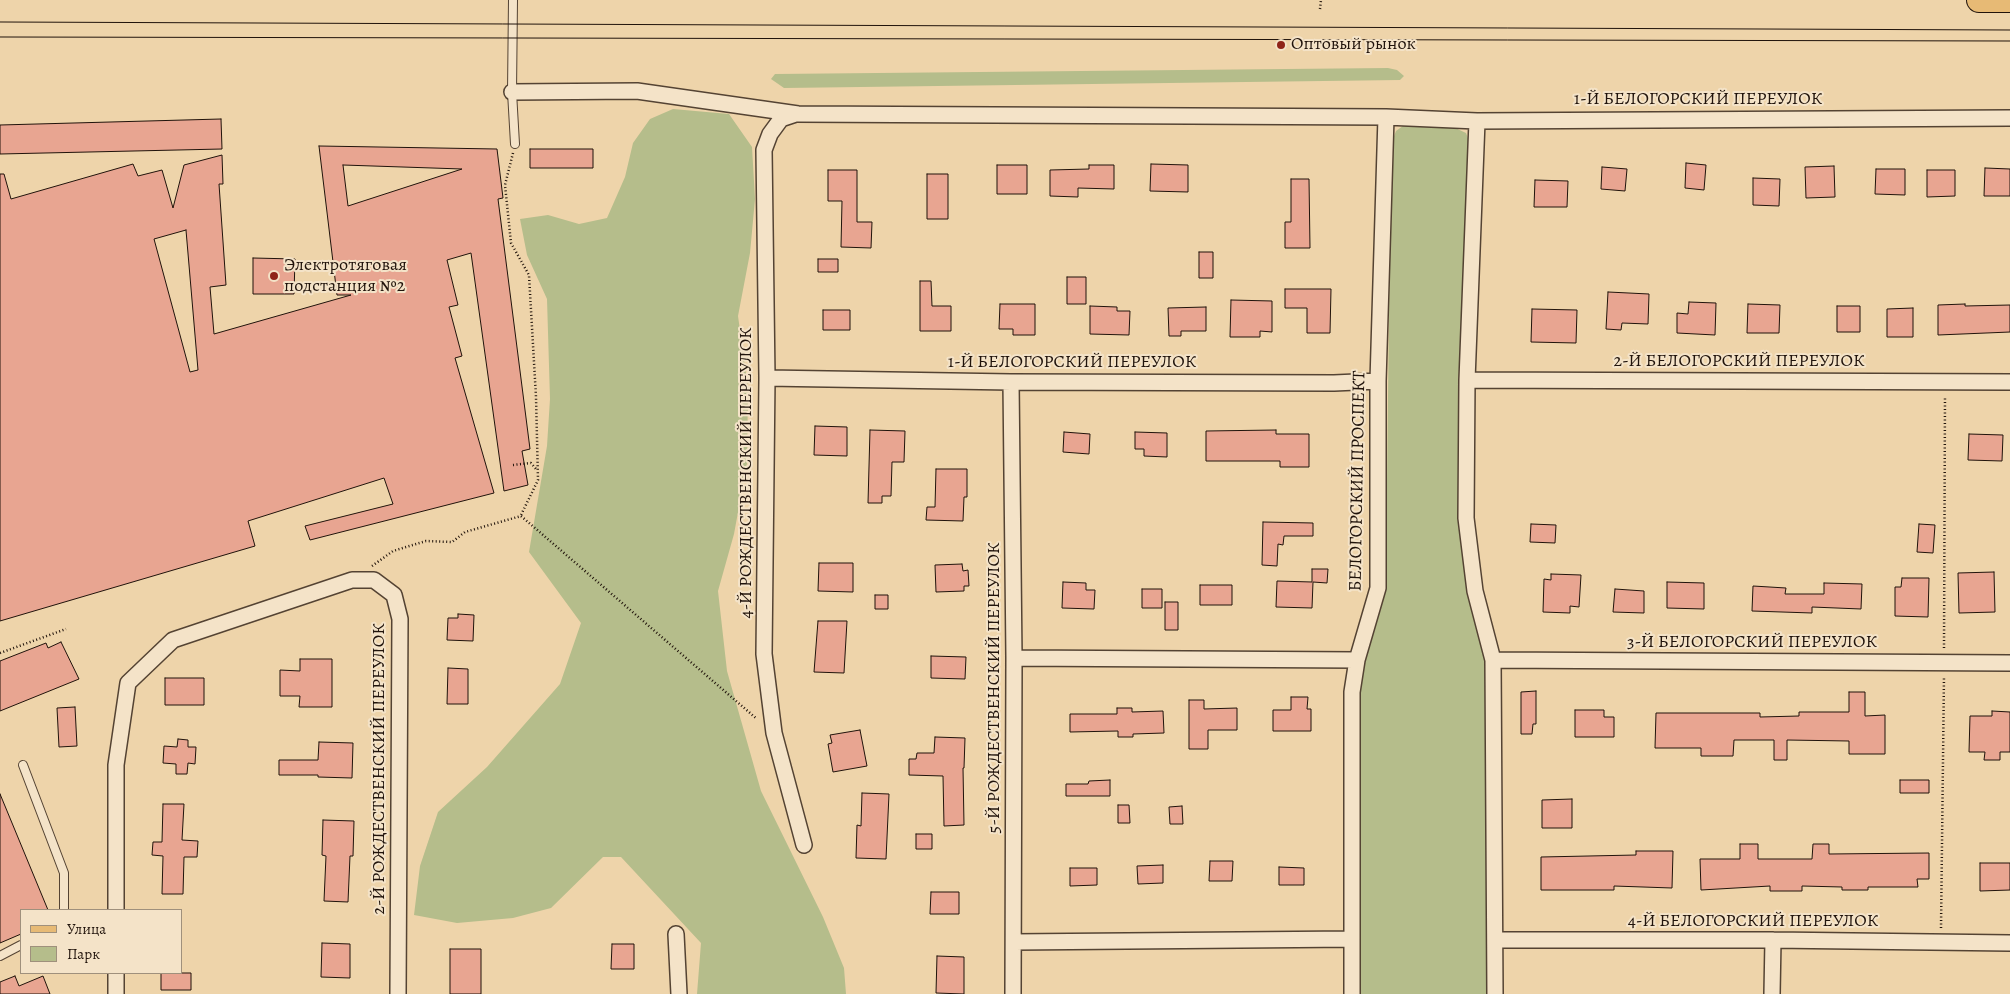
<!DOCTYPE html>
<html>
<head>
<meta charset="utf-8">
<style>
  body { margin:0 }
  #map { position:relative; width:2010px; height:994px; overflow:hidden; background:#eed4aa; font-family:Alegreya,serif }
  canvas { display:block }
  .legend { position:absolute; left:20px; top:909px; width:162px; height:65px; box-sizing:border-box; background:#f4e3c8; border:1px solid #9f907c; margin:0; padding:6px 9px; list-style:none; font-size:15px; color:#20130b }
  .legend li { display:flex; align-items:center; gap:10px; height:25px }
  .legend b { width:25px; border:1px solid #9f907c }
</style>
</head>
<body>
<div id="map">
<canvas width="2010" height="994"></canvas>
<ul class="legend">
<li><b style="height:6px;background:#e7ba75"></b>Улица</li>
<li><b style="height:14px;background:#b5bd8b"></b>Парк</li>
</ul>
</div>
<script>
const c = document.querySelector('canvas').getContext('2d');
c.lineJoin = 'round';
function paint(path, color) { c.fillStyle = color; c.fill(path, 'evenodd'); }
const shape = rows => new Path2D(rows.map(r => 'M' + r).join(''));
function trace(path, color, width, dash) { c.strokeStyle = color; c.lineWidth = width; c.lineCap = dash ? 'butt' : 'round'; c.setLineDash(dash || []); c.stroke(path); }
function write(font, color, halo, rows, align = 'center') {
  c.font = font + ' Alegreya,serif'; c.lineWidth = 4; c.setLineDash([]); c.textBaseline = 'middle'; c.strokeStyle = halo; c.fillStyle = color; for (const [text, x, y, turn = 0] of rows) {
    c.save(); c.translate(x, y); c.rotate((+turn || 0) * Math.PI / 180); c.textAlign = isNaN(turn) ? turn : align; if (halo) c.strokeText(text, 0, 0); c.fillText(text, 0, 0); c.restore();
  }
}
paint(shape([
  [1388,68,1397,70,1404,76,1400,80,784,88,771,79,775,74],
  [673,109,729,114,752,147,755,199,750,253,738,316,748,388,747,463,734,534,718,591,727,671,761,791,823,917,844,968,846,994,697,994,701,943,621,857,603,857,551,908,513,918,457,923,414,915,420,866,438,812,487,767,560,684,581,623,529,552,547,446,550,399,547,299,527,255,520,219,548,215,579,224,607,218,625,177,633,143,650,119],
  [1407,123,1451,126,1466,133,1471,146,1462,534,1488,665,1486,994,1359,994,1357,683,1364,649,1376,621,1383,597,1386,566,1391,144,1396,131]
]), '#b5bd8b');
const building = shape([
  [221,119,222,149,0,154,0,125,221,119],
  [319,146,497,149,503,198,498,199,530,449,522,451,528,485,504,491,471,253,447,260,458,305,449,307,462,356,455,358,494,493,310,540,305,526,393,504,384,478,248,521,255,546,0,621,0,174,4,174,11,199,133,164,138,176,162,170,173,208,184,165,222,155,223,184,219,184,226,285,210,287,214,334,351,295,337,295,319,146],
  [343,165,462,169,348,206,343,165],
  [186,230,198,370,190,372,154,239,186,230],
  [530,149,593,149,593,168,530,168,530,149],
  [1686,163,1706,165,1704,190,1685,188,1686,163],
  [1151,164,1188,165,1188,192,1150,191,1151,164],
  [997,165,1027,165,1027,194,997,194,997,165],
  [1089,165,1114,165,1114,189,1078,188,1078,197,1050,196,1050,170,1089,169,1089,165],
  [1834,166,1835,197,1806,198,1805,167,1834,166],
  [1602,167,1627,169,1625,191,1601,189,1602,167],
  [1985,168,2010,169,2010,196,1984,196,1985,168],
  [1876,169,1905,169,1905,195,1875,194,1876,169],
  [828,170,857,170,857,222,872,222,871,248,841,247,842,201,828,201,828,170],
  [1927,170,1955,170,1955,196,1927,197,1927,170],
  [927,174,948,174,948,219,927,219,927,174],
  [1753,178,1780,179,1779,206,1753,205,1753,178],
  [1291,179,1309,179,1310,248,1285,248,1285,222,1291,222,1291,179],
  [1535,180,1568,181,1567,207,1534,207,1535,180],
  [1199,252,1213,252,1213,278,1199,278,1199,252],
  [253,258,295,259,294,294,253,294,253,258],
  [818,259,838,259,838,272,818,272,818,259],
  [1067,277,1086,277,1086,304,1067,304,1067,277],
  [920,281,931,281,932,306,951,306,951,331,920,331,920,281],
  [1285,289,1331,289,1330,333,1307,333,1307,308,1285,308,1285,289],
  [1608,292,1649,294,1648,324,1622,323,1621,330,1606,329,1608,292],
  [1231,300,1272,301,1272,332,1260,331,1260,337,1230,337,1231,300],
  [1689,302,1716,303,1715,335,1677,333,1677,313,1688,314,1689,302],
  [1000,304,1035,304,1035,335,1013,335,1013,329,999,329,1000,304],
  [1748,304,1780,305,1779,333,1747,333,1748,304],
  [1965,304,1965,306,2010,305,2010,332,1938,335,1938,305,1965,304],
  [1090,306,1117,307,1117,311,1130,311,1129,335,1090,334,1090,306],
  [1837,306,1860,306,1860,332,1837,332,1837,306],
  [1206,307,1206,331,1181,331,1181,336,1169,336,1168,308,1206,307],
  [1913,308,1913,337,1887,337,1887,309,1913,308],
  [1532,309,1577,310,1576,343,1531,342,1532,309],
  [823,310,850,310,850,330,823,330,823,310],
  [815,426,847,427,847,456,814,455,815,426],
  [870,430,905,431,904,462,892,462,891,496,882,496,882,503,868,503,870,430],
  [1276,430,1276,434,1309,434,1309,467,1280,467,1280,461,1206,461,1206,431,1276,430],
  [1064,432,1090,434,1089,454,1063,452,1064,432],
  [1135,432,1167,433,1167,457,1144,456,1144,449,1135,449,1135,432],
  [1969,434,2003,435,2002,461,1968,460,1969,434],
  [936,469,967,469,967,497,964,497,963,521,926,520,927,507,935,507,936,469],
  [1263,522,1313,523,1313,536,1284,536,1283,545,1278,544,1277,566,1262,565,1263,522],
  [1531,524,1556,525,1555,543,1530,542,1531,524],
  [1919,524,1935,525,1933,553,1917,552,1919,524],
  [819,563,853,563,853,592,818,591,819,563],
  [962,564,963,571,968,570,969,586,964,586,964,591,936,592,935,565,962,564],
  [1312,569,1328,569,1327,583,1313,582,1312,608,1276,607,1277,581,1312,582,1312,569],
  [1994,572,1995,612,1959,613,1958,573,1994,572],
  [1551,574,1581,575,1579,607,1570,606,1570,613,1543,612,1544,579,1551,580,1551,574],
  [1902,578,1929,578,1928,617,1895,616,1895,587,1901,587,1902,578],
  [1063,582,1086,583,1086,590,1095,590,1094,609,1062,608,1063,582],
  [1667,582,1704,583,1704,609,1667,608,1667,582],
  [1824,583,1862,584,1861,609,1812,607,1812,613,1752,611,1753,586,1786,588,1785,594,1824,594,1824,583],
  [1200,585,1232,585,1232,605,1200,605,1200,585],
  [1142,589,1162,589,1162,608,1142,608,1142,589],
  [1615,589,1644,591,1644,613,1613,612,1615,589],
  [875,595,888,595,888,609,875,609,875,595],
  [1165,602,1178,602,1178,630,1165,630,1165,602],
  [458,614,474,615,473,641,447,640,448,618,458,618,458,614],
  [818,621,847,621,844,673,814,672,818,621],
  [61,642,79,679,0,711,0,661,46,643,48,648,61,642],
  [931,656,966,657,965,679,931,678,931,656],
  [300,659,332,659,332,707,299,707,300,696,280,696,280,670,300,671,300,659],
  [448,668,468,669,468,704,447,704,448,668],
  [165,678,204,678,204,705,165,705,165,678],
  [1536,691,1536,724,1533,724,1532,734,1521,734,1521,692,1536,691],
  [1849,692,1865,692,1865,716,1885,715,1885,754,1849,754,1849,741,1787,740,1787,760,1774,760,1774,740,1734,740,1733,756,1701,756,1701,748,1655,748,1656,713,1760,713,1760,717,1799,716,1799,712,1849,712,1849,692],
  [1291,697,1308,697,1307,709,1311,709,1311,731,1273,731,1273,710,1291,710,1291,697],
  [1189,700,1204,700,1204,709,1237,708,1237,730,1208,730,1208,749,1189,749,1189,700],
  [75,707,77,746,59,747,57,708,75,707],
  [1117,708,1132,708,1132,712,1163,711,1164,733,1133,734,1133,737,1118,737,1118,731,1070,732,1070,714,1117,714,1117,708],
  [1575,710,1604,710,1604,717,1614,717,1614,737,1575,737,1575,710],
  [1992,711,2010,712,2010,752,2000,752,2000,760,1984,760,1985,752,1969,752,1970,716,1992,716,1992,711],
  [860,730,867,766,833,772,828,744,832,743,830,735,860,730],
  [935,737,965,738,964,768,963,768,964,825,944,826,943,776,909,775,909,759,916,759,917,753,934,753,935,737],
  [178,739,188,740,188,747,196,747,195,764,188,763,187,774,176,774,176,764,163,763,164,746,177,747,178,739],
  [319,742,353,743,352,778,318,777,318,775,279,775,279,760,318,760,319,742],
  [1110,780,1110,796,1066,796,1066,784,1088,784,1089,781,1110,780],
  [1900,780,1929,780,1929,793,1900,793,1900,780],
  [862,793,889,794,886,859,856,858,857,825,861,826,862,793],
  [0,794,48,910,21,910,21,934,0,943,0,794],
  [1572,799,1572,828,1542,828,1542,800,1572,799],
  [163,804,184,804,182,840,198,841,197,857,184,857,183,894,162,894,163,856,152,855,153,842,162,842,163,804],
  [1118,805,1129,805,1130,823,1118,823,1118,805],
  [1182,806,1183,824,1170,824,1169,807,1182,806],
  [323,820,354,821,353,856,350,856,348,902,324,901,326,856,322,855,323,820],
  [916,834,932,834,932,849,916,849,916,834],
  [1740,844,1758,844,1758,859,1812,859,1813,844,1829,844,1829,854,1929,853,1929,879,1917,879,1918,887,1868,887,1868,890,1842,890,1842,887,1802,886,1802,891,1770,891,1770,886,1701,890,1700,859,1740,859,1740,844],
  [1636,851,1673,851,1672,888,1614,886,1614,890,1541,890,1541,857,1636,855,1636,851],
  [1210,861,1233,861,1232,881,1209,881,1210,861],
  [1980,863,2010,863,2010,890,1980,891,1980,863],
  [1163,865,1163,883,1138,884,1137,866,1163,865],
  [1279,867,1304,868,1304,885,1279,885,1279,867],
  [1070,868,1097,868,1097,885,1070,886,1070,868],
  [931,892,959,892,959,914,930,914,931,892],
  [322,943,350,944,350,978,321,977,322,943],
  [612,944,634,944,634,969,611,969,612,944],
  [450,949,481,949,481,994,450,994,450,949],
  [937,956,964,957,964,994,936,993,937,956],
  [161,973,191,973,191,990,161,990,161,973],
  [15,976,19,986,43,976,50,994,0,994,0,982,15,976]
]);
paint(building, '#e8a591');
trace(building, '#20130b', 1);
const service = shape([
  [513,0,512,92,515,144],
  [23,765,64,873,64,910],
  [0,956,21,945]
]);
const minor = shape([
  [512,92,637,91,798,114,1386,117,1477,121,2010,118],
  [796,114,781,119,770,134,764,150,767,378,764,654,774,733,804,845],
  [1477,121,1467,380,1466,518,1475,591,1493,660,1495,994],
  [767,378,1011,382,1334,383,1378,381],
  [1467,380,2010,382],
  [1011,382,1014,658,1013,994],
  [1014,658,1357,660],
  [1493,660,2010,663],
  [116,910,116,765,128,683,173,640,352,580,374,580,394,595,400,619,398,994],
  [676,934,679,994],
  [1495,940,1773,940,2010,943],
  [1014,942,1352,939],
  [116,973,116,994],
  [1352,994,1352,692,1357,660,1378,588,1378,381,1386,117],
  [1772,994,1773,940]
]);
const primary = shape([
  [1979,0,2010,0]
]);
trace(service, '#544333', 10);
trace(minor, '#544333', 18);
trace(primary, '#20130b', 26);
trace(shape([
  [1320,9,1321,0],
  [513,153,505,185,511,243,529,275,536,397,538,480,521,515],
  [513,465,531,463,536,469],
  [372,566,393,551,426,541,452,542,465,532,521,516,757,719],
  [1944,648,1945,396],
  [0,653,66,629],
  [1941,928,1944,676]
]), '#20130b', 2.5, [1, 2.5]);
trace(service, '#f4e3c8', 8);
trace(minor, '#f4e3c8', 15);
trace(primary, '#e7ba75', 24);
trace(shape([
  [0,22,2010,30],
  [0,37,2010,41]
]), '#20130b', 1);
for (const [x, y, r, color] of [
  [1281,45,5,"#8f2418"],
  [274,276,5,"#8f2418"]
]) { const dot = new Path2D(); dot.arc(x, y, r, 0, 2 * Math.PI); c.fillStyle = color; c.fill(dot); trace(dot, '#f4e3c8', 2); }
write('18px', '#20130b', '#f4e3c8', [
  ["Оптовый рынок",1291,45],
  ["Электротяговая",284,266],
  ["подстанция №2",284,287]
], 'left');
write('18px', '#20130b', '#f4e3c8', [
  ["1-Й БЕЛОГОРСКИЙ ПЕРЕУЛОК",1698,100],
  ["2-Й БЕЛОГОРСКИЙ ПЕРЕУЛОК",1739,362],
  ["1-Й БЕЛОГОРСКИЙ ПЕРЕУЛОК",1072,363],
  ["4-Й РОЖДЕСТВЕНСКИЙ ПЕРЕУЛОК",747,473,-90],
  ["БЕЛОГОРСКИЙ ПРОСПЕКТ",1358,481,-89],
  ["3-Й БЕЛОГОРСКИЙ ПЕРЕУЛОК",1752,643],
  ["5-Й РОЖДЕСТВЕНСКИЙ ПЕРЕУЛОК",995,688,-90],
  ["2-Й РОЖДЕСТВЕНСКИЙ ПЕРЕУЛОК",380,769,-90],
  ["4-Й БЕЛОГОРСКИЙ ПЕРЕУЛОК",1753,922]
]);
</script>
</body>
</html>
